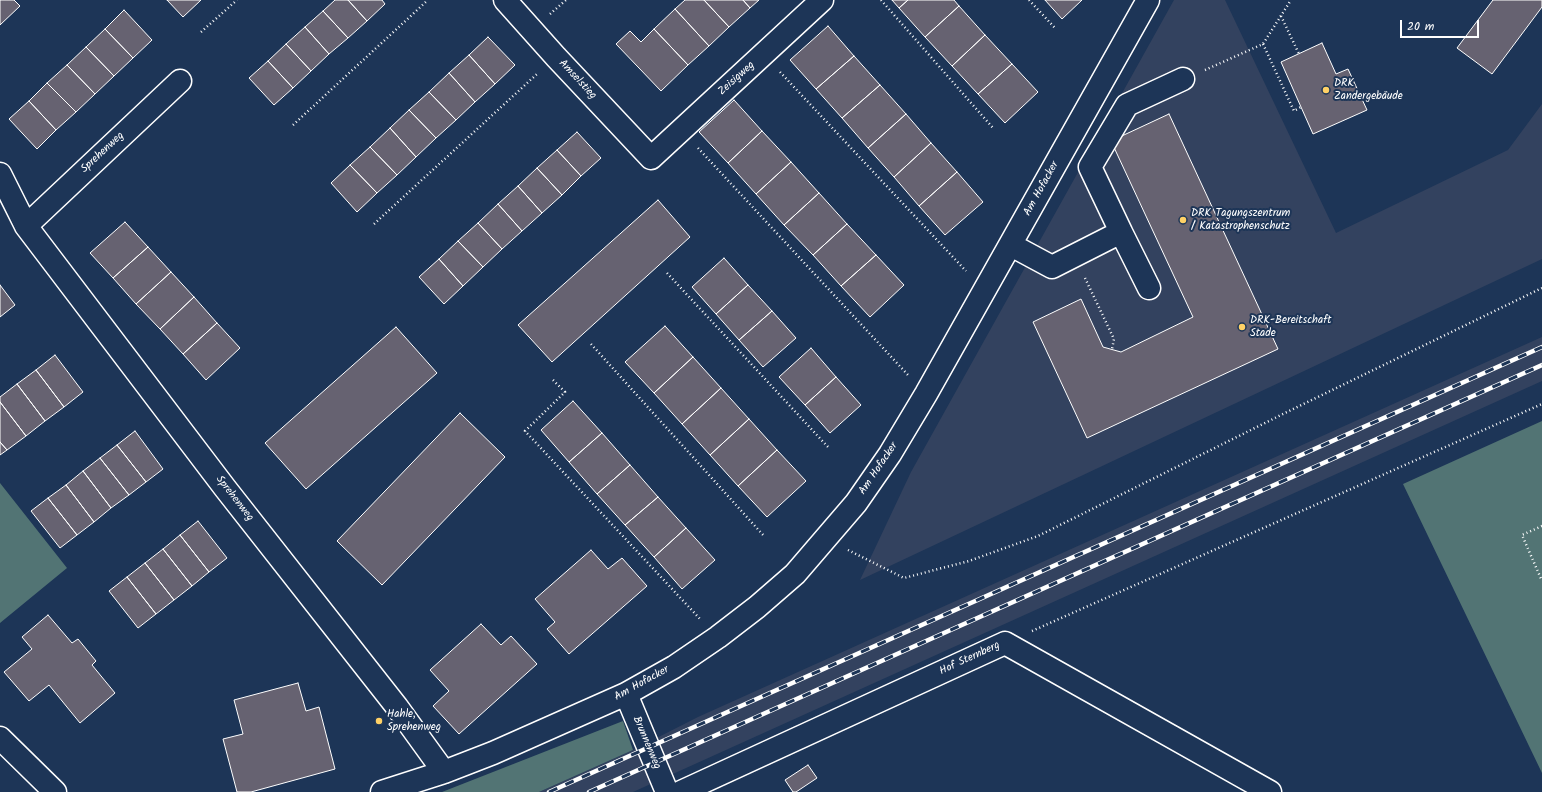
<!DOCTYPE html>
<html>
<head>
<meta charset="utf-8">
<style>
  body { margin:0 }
  #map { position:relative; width:1542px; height:792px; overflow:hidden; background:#1d3557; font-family:Kalam,sans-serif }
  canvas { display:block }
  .scale { position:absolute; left:1400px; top:20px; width:79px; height:18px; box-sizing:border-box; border:2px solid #fff; border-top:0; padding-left:5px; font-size:12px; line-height:14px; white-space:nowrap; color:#fff; -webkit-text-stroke:3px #1d3557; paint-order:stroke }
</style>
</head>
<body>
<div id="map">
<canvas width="1542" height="792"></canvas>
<div class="scale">20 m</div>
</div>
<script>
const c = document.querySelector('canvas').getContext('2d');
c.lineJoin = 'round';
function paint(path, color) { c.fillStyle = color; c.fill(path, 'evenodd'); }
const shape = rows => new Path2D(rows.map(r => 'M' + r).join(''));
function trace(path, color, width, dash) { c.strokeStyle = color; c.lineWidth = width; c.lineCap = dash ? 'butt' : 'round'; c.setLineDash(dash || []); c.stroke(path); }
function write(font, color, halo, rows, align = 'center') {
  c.font = font + ' Kalam,sans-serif'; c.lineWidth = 4; c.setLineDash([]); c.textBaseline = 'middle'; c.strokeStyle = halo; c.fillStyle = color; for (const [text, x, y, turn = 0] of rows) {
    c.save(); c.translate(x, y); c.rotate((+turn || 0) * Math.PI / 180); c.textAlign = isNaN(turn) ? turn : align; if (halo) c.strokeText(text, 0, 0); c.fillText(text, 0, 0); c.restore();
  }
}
paint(shape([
  [1174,0,1225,0,1336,233,1508,150,1542,104,1542,259,860,580,911,472],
  [1542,337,1542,381,633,792,539,792,633,750,698,717]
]), '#33425f');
paint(shape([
  [1542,421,1542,773,1403,484],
  [0,483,67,568,0,623],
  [623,721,633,750,539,792,442,792]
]), '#527474');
const building = shape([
  [0,0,14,0,20,6,0,25,0,0],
  [167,0,201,0,183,17,167,0],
  [335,0,348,0,367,21,348,38,323,11,335,0],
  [348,0,382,0,385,4,367,21,348,0],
  [685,0,704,0,729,27,709,46,675,9,685,0],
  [704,0,743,0,750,8,729,27,704,0],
  [743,0,759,0,750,8,743,0],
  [892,0,908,0,899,8,892,0],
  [908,0,954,0,959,6,925,37,899,8,908,0],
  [1045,0,1082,0,1062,19,1045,0],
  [1493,0,1542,0,1542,7,1492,74,1457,48,1493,0],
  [959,6,985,35,952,66,925,37,959,6],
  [675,9,709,46,688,65,654,29,675,9],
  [124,10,152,40,133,58,105,29,124,10],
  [323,11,348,38,329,54,305,27,323,11],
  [828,26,854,56,816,89,790,60,828,26],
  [305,27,329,54,311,71,286,44,305,27],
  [105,29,133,58,114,76,86,47,105,29],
  [654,29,688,65,661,91,616,44,630,31,641,42,654,29],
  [985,35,1012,64,978,94,952,66,985,35],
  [488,37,515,65,495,84,469,55,488,37],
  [1322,43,1336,74,1348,69,1367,110,1313,134,1281,62,1322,43],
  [286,44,311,71,293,88,268,61,286,44],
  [86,47,114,76,95,94,67,65,86,47],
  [469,55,495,84,475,102,449,73,469,55],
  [854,56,880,85,842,118,816,89,854,56],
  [268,61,293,88,274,105,249,78,268,61],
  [1012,64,1038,92,1005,123,978,94,1012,64],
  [67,65,95,94,76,112,47,83,67,65],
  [449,73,475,102,456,120,429,92,449,73],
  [47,83,76,112,56,130,29,101,47,83],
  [880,85,906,114,868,148,842,118,880,85],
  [429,92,456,120,436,138,409,110,429,92],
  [734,100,762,131,728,163,699,132,734,100],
  [29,101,56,130,37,149,9,119,29,101],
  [409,110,436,138,416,157,390,128,409,110],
  [906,114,931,143,894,177,868,148,906,114],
  [1169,114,1278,349,1087,438,1033,322,1081,299,1103,347,1121,352,1193,317,1111,141,1169,114],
  [390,128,416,157,397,175,370,147,390,128],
  [762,131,791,162,756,194,728,163,762,131],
  [577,132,601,158,581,176,557,150,577,132],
  [931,143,957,172,919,206,894,177,931,143],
  [370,147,397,175,377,193,350,165,370,147],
  [557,150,581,176,562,195,537,168,557,150],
  [791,162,819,193,784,225,756,194,791,162],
  [350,165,377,193,357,212,331,183,350,165],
  [537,168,562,195,542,213,518,186,537,168],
  [957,172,983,202,945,235,919,206,957,172],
  [518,186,542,213,522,231,498,204,518,186],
  [819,193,847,224,813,255,784,225,819,193],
  [658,200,690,237,552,362,518,325,658,200],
  [498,204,522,231,502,249,478,223,498,204],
  [125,222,148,247,113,278,90,253,125,222],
  [478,223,502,249,483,267,458,241,478,223],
  [847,224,876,255,841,286,813,255,847,224],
  [458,241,483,267,463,286,439,259,458,241],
  [148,247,171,272,136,304,113,278,148,247],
  [876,255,904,285,870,317,841,286,876,255],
  [724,258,748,285,716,314,692,287,724,258],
  [439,259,463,286,444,304,419,277,439,259],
  [171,272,194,297,160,329,136,304,171,272],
  [0,285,15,305,0,317,0,285],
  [748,285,772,311,739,340,716,314,748,285],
  [194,297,217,323,183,354,160,329,194,297],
  [772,311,796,338,763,367,739,340,772,311],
  [217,323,240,348,206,380,183,354,217,323],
  [665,326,693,357,654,393,625,362,665,326],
  [396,327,437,373,306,489,265,443,396,327],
  [811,348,836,377,805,405,779,377,811,348],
  [55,355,83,392,64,407,36,370,55,355],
  [693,357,721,388,682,424,654,393,693,357],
  [36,370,64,407,45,421,17,384,36,370],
  [836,377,861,405,830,433,805,405,836,377],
  [17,384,45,421,26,436,0,402,0,397,17,384],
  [721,388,749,419,710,455,682,424,721,388],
  [573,401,602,433,569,462,541,430,573,401],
  [0,402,26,436,7,450,0,442,0,402],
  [460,413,505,457,382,585,337,541,460,413],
  [749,419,777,450,738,486,710,455,749,419],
  [135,431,163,469,146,482,117,445,135,431],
  [602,433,630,465,597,494,569,462,602,433],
  [0,442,7,450,0,455,0,442],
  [117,445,146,482,129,495,100,458,117,445],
  [777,450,806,481,767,517,738,486,777,450],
  [100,458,129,495,111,508,83,471,100,458],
  [630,465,658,497,625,525,597,494,630,465],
  [83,471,111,508,94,522,66,485,83,471],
  [66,485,94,522,77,535,48,498,66,485],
  [658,497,686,528,654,557,625,525,658,497],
  [48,498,77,535,60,548,31,511,48,498],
  [198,521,227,558,209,572,180,535,198,521],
  [686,528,715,560,682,589,654,557,686,528],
  [180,535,209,572,192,586,163,549,180,535],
  [163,549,192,586,174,600,145,563,163,549],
  [591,550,608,569,622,558,647,586,569,654,547,629,555,622,535,599,591,550],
  [145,563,174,600,156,614,127,577,145,563],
  [127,577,156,614,138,628,109,591,127,577],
  [48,615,72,643,78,639,96,661,92,665,115,693,80,723,49,685,29,701,4,672,32,649,22,637,48,615],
  [481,624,501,645,511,636,537,664,459,734,433,706,449,691,430,670,481,624],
  [298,683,306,711,319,707,335,769,251,792,237,792,223,739,243,734,234,700,298,683],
  [808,765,817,778,796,792,793,792,785,780,808,765]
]);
paint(building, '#666271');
trace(building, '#fff', 1);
const minor = shape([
  [505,0,556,57,651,158,822,0],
  [0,174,26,226,225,488,397,707,444,772],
  [26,226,180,81],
  [1121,232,1149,288],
  [1011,245,1052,267,1121,232,1090,167,1127,105,1183,79],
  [626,694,667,792],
  [0,738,55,792],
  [382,792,444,772,493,753,626,694,674,667,718,637,757,607,795,574,856,503,890,454,926,394,1148,0],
  [681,792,1005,643,1270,792]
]);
trace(minor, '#fff', 25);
trace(shape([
  [881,0,993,128],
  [1029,0,1055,28],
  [550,14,566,0],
  [1281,16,1299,54],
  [201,32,237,0],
  [1263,44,1294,111,1301,107],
  [1205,70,1263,44,1291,0],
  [780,72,966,271],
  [293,125,428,0],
  [698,148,908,375],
  [374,224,537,74],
  [667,273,828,447],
  [1085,278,1114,339,1112,349],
  [591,344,764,536],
  [553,380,565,392,525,431,701,620],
  [1542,526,1522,535,1542,581],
  [848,550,904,578,969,561,1038,536,1281,415,1542,288],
  [1032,631,1542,404]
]), '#fff', 2.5, [1, 3]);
trace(minor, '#1d3557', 22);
const rail = shape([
  [549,792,1542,347],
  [589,792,1542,365]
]);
trace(rail, '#fff', 4.5);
trace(rail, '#1d3557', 3, [9]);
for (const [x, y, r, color] of [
  [1326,90,4,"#ffd166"],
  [1183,220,4,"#ffd166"],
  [1242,327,4,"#ffd166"],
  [379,721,4,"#ffd166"]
]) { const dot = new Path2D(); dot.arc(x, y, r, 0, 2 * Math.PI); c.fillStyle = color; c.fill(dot); trace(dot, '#1d3557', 1.5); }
write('11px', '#fff', '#1d3557', [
  ["Zeisigweg",737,79,-42],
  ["Amselstieg",577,80,47],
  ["Sprehenweg",103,153,-43],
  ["Am Hofacker",1042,189,-61],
  ["Am Hofacker",879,469,-56],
  ["Sprehenweg",234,499,52],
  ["Hof Sternberg",970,659,-25],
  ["Am Hofacker",642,684,-29],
  ["Brunnenweg",646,743,67]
]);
write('11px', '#fff', '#1d3557', [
  ["DRK",1334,84],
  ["Zandergebäude",1334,97],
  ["DRK Tagungszentrum",1191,214],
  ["/ Katastrophenschutz",1191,227],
  ["DRK-Bereitschaft",1250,321],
  ["Stade",1250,334],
  ["Hahle,",387,715],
  ["Sprehenweg",387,728]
], 'left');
</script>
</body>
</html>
